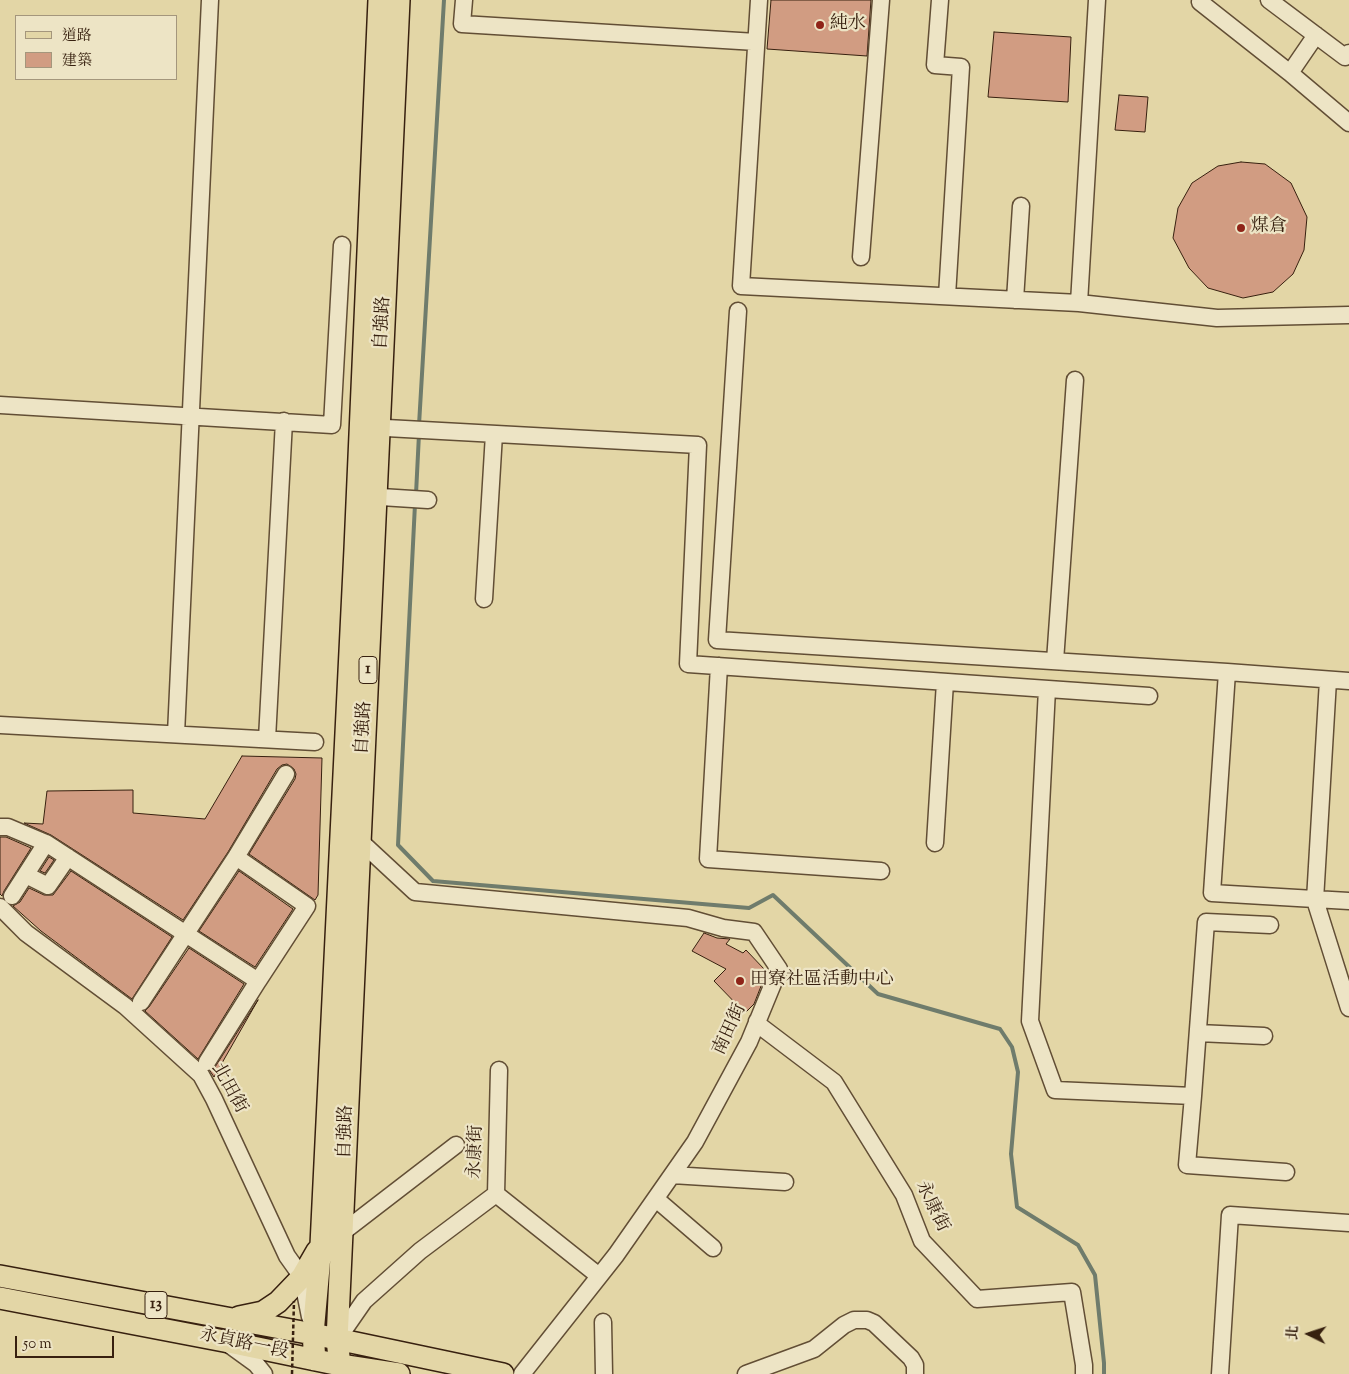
<!DOCTYPE html>
<html>
<head>
<meta charset="utf-8">
<style>
  body { margin:0 }
  #map { position:relative; width:1349px; height:1374px; overflow:hidden; background:#e3d6a6; font-family:"Sorts Mill Goudy","Noto Serif TC",serif }
  canvas { display:block }
  .legend { position:absolute; left:15px; top:15px; width:162px; height:65px; box-sizing:border-box; background:#ede4c5; border:1px solid #a4967c; margin:0; padding:6px 9px; list-style:none; font-size:15px; color:#37200f }
  .legend li { display:flex; align-items:center; gap:10px; height:25px }
  .legend b { width:25px; border:1px solid #a4967c }
  .north { position:absolute; left:1284px; top:1309px; width:50px; height:50px; -webkit-text-stroke:4px #ede4c5; paint-order:stroke; rotate:274deg; font-size:14px; font-weight:700; line-height:20px; text-align:center; color:#37200f }
  .north::after { content:''; display:block; margin:auto; width:18px; height:22px; background:#37200f; clip-path:polygon(50% 0,100% 100%,50% 72%,0 100%) }
  .scale { position:absolute; left:15px; top:1336px; width:99px; height:22px; box-sizing:border-box; border:2px solid #37200f; border-top:0; padding-left:6px; font-size:15px; line-height:18px; white-space:nowrap; color:#37200f; -webkit-text-stroke:4px #ede4c5; paint-order:stroke }
</style>
</head>
<body>
<div id="map">
<canvas width="1349" height="1374"></canvas>
<ul class="legend">
<li><b style="height:6px;background:#e3d6a6"></b>道路</li>
<li><b style="height:14px;background:#d19c82"></b>建築</li>
</ul>
<div class="north">北</div>
<div class="scale">50 m</div>
</div>
<script>
const c = document.querySelector('canvas').getContext('2d');
c.lineJoin = 'round';
const shape = rows => new Path2D(rows.map(r => 'M' + r).join(''));
function trace(path, color, width, dash) { c.strokeStyle = color; c.lineWidth = width; c.lineCap = dash ? 'butt' : 'round'; c.setLineDash(dash || []); c.stroke(path); }
function paint(path, color) { c.fillStyle = color; c.fill(path, 'evenodd'); }
function write(font, color, halo, rows, align = 'center') {
  c.font = font + ' "Sorts Mill Goudy","Noto Serif TC",serif'; c.lineWidth = 4.5; c.setLineDash([]); c.textBaseline = 'middle'; c.strokeStyle = halo; c.fillStyle = color; for (const [text, x, y, turn = 0] of rows) {
    c.save(); c.translate(x, y); c.rotate((+turn || 0) * Math.PI / 180); c.textAlign = isNaN(turn) ? turn : align; if (halo) c.strokeText(text, 0, 0); c.fillText(text, 0, 0); c.restore();
  }
}
trace(shape([
  [419,425,444,0],
  [416,494,419,434],
  [415,504,398,845,433,881,749,908,773,895,878,994,1000,1029,1012,1047,1018,1072,1011,1154,1017,1207,1078,1245,1095,1275,1104,1363,1104,1374]
]), '#6f7c6c', 4);
const building = shape([
  [771,0,871,0,867,56,767,49,771,0],
  [994,32,1071,37,1068,102,988,97,994,32],
  [1119,95,1148,97,1145,132,1115,130,1119,95],
  [1241,162,1265,164,1291,183,1307,217,1304,250,1293,274,1273,292,1243,298,1208,288,1189,268,1173,238,1178,208,1192,183,1218,166,1241,162],
  [242,756,322,758,318,895,315,900,249,854,295,779,296,774,294,769,287,764,282,765,277,769,228,852,183,920,51,835,24,823,43,824,47,791,133,790,133,813,205,819,242,756],
  [0,837,6,837,31,848,4,891,2,896,0,894,0,837],
  [49,857,54,860,45,873,40,871,49,857],
  [71,871,172,937,132,999,41,931,13,906,20,902,29,888,44,895,53,895,71,871],
  [239,871,293,909,255,967,199,931,239,871],
  [704,933,717,938,730,939,726,944,743,953,746,950,765,970,765,976,754,1004,745,1013,714,981,726,969,692,951,704,933],
  [189,948,244,984,198,1059,145,1011,149,1007,189,948],
  [258,1000,214,1077,210,1071,215,1067,258,1000]
]);
paint(building, '#d19c82');
trace(building, '#37200f', 1);
const minor = shape([
  [464,0,462,24,756,42],
  [759,0,741,286,1079,303,1097,0],
  [940,0,935,65,961,67,947,296],
  [1269,0,1345,57,1349,53],
  [1200,2,1290,73],
  [1316,35,1290,73,1349,123],
  [861,257,881,0],
  [1015,300,1021,206],
  [1079,303,1217,318,1349,315],
  [738,311,717,640,1227,672,1212,893,1349,901],
  [0,405,332,425,342,245],
  [368,427,698,445,688,664,1149,696],
  [365,496,428,500],
  [484,599,494,434],
  [1055,661,1075,380],
  [719,666,708,859,881,871],
  [1227,672,1349,681],
  [1328,680,1315,900,1349,1008],
  [1047,689,1030,1021,1055,1090,1193,1096,1187,1165,1286,1172],
  [0,725,315,742],
  [176,734,210,0],
  [267,739,284,421],
  [0,827,8,827,46,843,258,981,307,906,236,857],
  [351,841,360,841,415,892,688,918,723,928,754,932,779,969,749,1042,695,1142,616,1255,522,1374],
  [935,843,945,682],
  [26,875,48,886,68,857],
  [12,896,46,843],
  [0,907,26,933,125,1006,201,1075,214,1099,287,1256,302,1277,310,1317],
  [141,1002,236,857,286,774],
  [757,1021,760,1026,834,1082,904,1195,922,1241,977,1299,1072,1292,1084,1365,1084,1374],
  [1198,1033,1264,1036],
  [207,1062,258,981],
  [1193,1096,1206,922,1270,925],
  [672,1175,785,1182],
  [496,1194,599,1276],
  [496,1194,499,1070],
  [656,1199,713,1248],
  [343,1232,456,1145],
  [603,1322,604,1374],
  [337,1340,364,1301,420,1251,496,1194],
  [227,1343,256,1364,264,1374],
  [746,1374,814,1349,844,1325,854,1320,867,1320,874,1323,911,1358,915,1365,915,1374],
  [1220,1374,1230,1215,1349,1223]
]);
const major = shape([
  [0,1276,313,1334,503,1374],
  [0,1298,224,1341,340,1365,399,1374],
  [239,1317,263,1312,278,1302,302,1277,317,1251],
  [315,1360,313,1334,321,1245,355,549,379,0],
  [340,1365,337,1340,399,0]
]);
trace(minor, '#624e35', 19);
trace(major, '#37200f', 24);
trace(minor, '#ede4c5', 16);
trace(major, '#e3d6a6', 21);
trace(shape([
  [292,1374,294,1301]
]), '#37200f', 2.5, [4, 2.5]);
for (const [x, y, r, color] of [
  [820,25,5,"#8f2418"],
  [1241,228,5,"#8f2418"],
  [740,981,5,"#8f2418"]
]) { const dot = new Path2D(); dot.arc(x, y, r, 0, 2 * Math.PI); c.fillStyle = color; c.fill(dot); trace(dot, '#ede4c5', 2); }
for (const [x, y, w] of [
  [368,670,18],
  [156,1305,22]
]) { const box = new Path2D(); box.roundRect(x - w / 2, y - 13.5, w, 27, 4); c.fillStyle = '#ede4c5'; c.fill(box); trace(box, '#37200f', 1); }
write('bold 16px', '#37200f', null, [
  ["1",368,670],
  ["13",156,1305]
]);
write('18px', '#37200f', '#ede4c5', [
  ["純水",830,25],
  ["煤倉",1251,228],
  ["田寮社區活動中心",750,981]
], 'left');
write('18px', '#37200f', '#ede4c5', [
  ["自強路",384,323,-87],
  ["自強路",365,728,-87],
  ["南田街",731,1030,-65],
  ["北田街",228,1089,61],
  ["自強路",347,1132,-88],
  ["永康街",477,1152,-88],
  ["永康街",931,1207,64],
  ["永貞路一段",244,1345,12]
]);
</script>
</body>
</html>
